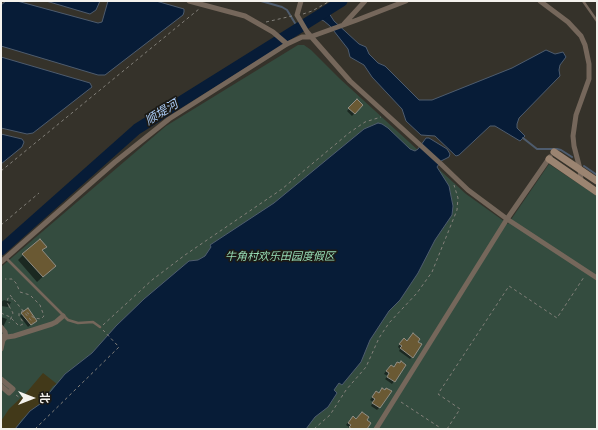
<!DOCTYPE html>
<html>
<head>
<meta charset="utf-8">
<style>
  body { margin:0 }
  #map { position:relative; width:598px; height:430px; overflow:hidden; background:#35322a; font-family:"Source Serif 4","Noto Sans SC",serif }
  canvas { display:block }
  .frame { position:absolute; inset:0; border:2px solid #f4f2ed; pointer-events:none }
  .north { position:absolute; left:12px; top:378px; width:40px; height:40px; -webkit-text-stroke:3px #1b1a16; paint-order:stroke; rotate:90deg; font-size:11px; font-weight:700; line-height:16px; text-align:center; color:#f4f2ed }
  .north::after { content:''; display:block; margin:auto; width:14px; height:18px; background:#f4f2ed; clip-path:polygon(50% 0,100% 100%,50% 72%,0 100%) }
</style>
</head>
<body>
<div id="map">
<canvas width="598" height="430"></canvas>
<div class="frame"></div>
<div class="north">北</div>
</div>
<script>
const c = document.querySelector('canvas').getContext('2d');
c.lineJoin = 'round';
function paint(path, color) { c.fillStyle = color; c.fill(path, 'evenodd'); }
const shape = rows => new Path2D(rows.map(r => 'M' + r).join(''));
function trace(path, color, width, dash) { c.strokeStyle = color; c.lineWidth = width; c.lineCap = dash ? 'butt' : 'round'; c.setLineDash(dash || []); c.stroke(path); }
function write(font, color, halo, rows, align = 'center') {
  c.font = font + ' "Source Serif 4","Noto Sans SC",serif'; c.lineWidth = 3.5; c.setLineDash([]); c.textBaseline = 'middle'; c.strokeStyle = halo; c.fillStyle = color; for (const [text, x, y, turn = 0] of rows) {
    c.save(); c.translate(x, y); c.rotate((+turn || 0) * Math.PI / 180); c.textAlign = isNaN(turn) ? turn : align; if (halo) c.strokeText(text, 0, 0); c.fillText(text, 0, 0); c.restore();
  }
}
paint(shape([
  [298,45,304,45,311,50,339,78,466,194,508,224,549,164,597,196,597,429,1,429,1,267,166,126]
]), '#344c3f');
paint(shape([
  [43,373,57,384,53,386,40,404,22,419,15,429,1,429,1,421,9,409,26,393]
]), '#423919');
const water = shape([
  [6,1,17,1,98,23,102,22,108,1,156,1,184,9,184,12,183,15,105,75,98,75,1,46,1,5,6,1],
  [46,1,100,1,96,10,90,14,46,1],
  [327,10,334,21,359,44,366,47,369,54,378,63,385,66,419,100,432,100,512,68,546,50,555,54,563,52,566,57,560,65,559,70,560,76,519,118,517,124,517,128,525,136,520,141,495,126,490,126,459,155,456,156,435,136,421,135,406,121,402,109,372,77,364,65,350,57,348,49,330,26,324,21,316,17,327,10],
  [1,57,90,83,92,87,33,133,27,134,1,128,1,57],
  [378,123,382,124,388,128,410,149,415,151,418,149,426,138,429,138,447,149,450,154,449,157,441,161,437,167,449,186,453,206,452,215,435,240,418,273,400,300,389,311,370,340,361,362,342,385,339,383,334,390,337,393,328,407,315,417,306,429,15,429,30,411,40,404,65,374,92,353,116,326,144,299,189,261,198,260,205,256,211,247,210,245,274,203,364,129,378,123],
  [1,134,22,139,24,142,22,147,1,164,1,134]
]);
paint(water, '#071c37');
trace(water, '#4e5c6e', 1);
paint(shape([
  [357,100,362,105,352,116,347,111],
  [41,251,49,271,37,282,18,260,23,255],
  [4,300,11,302,8,307,1,306,1,302],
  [22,314,33,323,28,327,20,316],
  [1,317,7,319,3,327,1,326],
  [401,342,412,357,410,359,399,351,400,349,398,347],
  [397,363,394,381,392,384,385,379,388,376,384,374,388,368,393,368],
  [376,392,379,394,379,408,377,410,371,406,373,402,370,400],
  [350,420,366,420,366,429,348,429,349,427,346,425]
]), '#0007');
trace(shape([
  [261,1,282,7,287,10,298,28],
  [523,138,537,149,557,149,561,150,572,157],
  [584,166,597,175]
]), '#4e5c6e', 2);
trace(shape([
  [1,250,137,129,342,1]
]), '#071c37', 11);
const building = shape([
  [357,99,363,105,355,114,348,108,357,99],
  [40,239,47,247,42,250,56,266,43,277,22,254,40,239],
  [28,308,37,321,31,325,21,313,28,308],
  [413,333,420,339,418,342,422,344,413,358,400,348,402,346,399,344,404,338,407,341,413,333],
  [401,361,406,365,395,382,387,377,389,373,386,371,391,365,394,367,397,362,400,363,401,361],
  [382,388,385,390,386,388,392,391,380,408,372,403,375,399,372,397,376,391,379,393,382,388],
  [362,412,369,417,367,420,371,423,367,429,352,429,349,427,351,425,348,423,353,416,356,419,362,412]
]);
paint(building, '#6a5933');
trace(building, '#918d84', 1);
trace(shape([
  [303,14,312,11,330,1],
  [266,22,292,16],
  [1,171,199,9],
  [1,225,39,193],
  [10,295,34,324],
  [9,306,7,302,8,298,13,299],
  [1,313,10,317,19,326,23,324,23,322,19,316,19,313,22,311,25,311,34,318,41,319,44,316,40,305,30,295,20,292,16,283,12,279,5,279],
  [103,325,152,280,185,255,282,189,349,133,365,122,381,117],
  [16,395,20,398],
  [1,402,1,407],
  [401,402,442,429],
  [35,429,119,347,103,330],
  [314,429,330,415,346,390,366,367,379,338,389,323,417,293,432,272,457,210,458,198,454,185],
  [447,429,460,409,438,394,509,286,557,318,584,277]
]), '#83807a', 1, [3, 3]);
trace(shape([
  [583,1,597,21],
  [6,258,68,320,78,323,93,322,100,327]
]), '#75675b', 2.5);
trace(shape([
  [189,1,245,16,273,32,287,44],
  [301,1,297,15,307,32,350,81,441,164,468,190,507,219,597,278],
  [540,1,568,22,581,36,585,45,589,64,589,79,576,115,573,136,574,146,580,169,581,181],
  [344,24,365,1],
  [1,262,115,162,169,119,287,44,302,37,310,37,357,20,406,1],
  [1,327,5,332,6,337,3,340,1,349],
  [1,336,7,337,14,336,52,324,56,322,63,316],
  [1,379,13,389,9,393,1,386],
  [376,429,507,219,550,157]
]), '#75675b', 5);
trace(shape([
  [554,152,597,181],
  [549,159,597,192]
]), '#9b8471', 7);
trace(shape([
  [9,306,13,313,9,323]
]), '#83807a', 1, [3, 3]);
write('italic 11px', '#97dcb5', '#1b1a16', [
  ["牛角村欢乐田园度假区",280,257]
]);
write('italic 12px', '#accdf8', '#1b1a16', [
  ["顺堤河",162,113,-32]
]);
</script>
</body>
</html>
